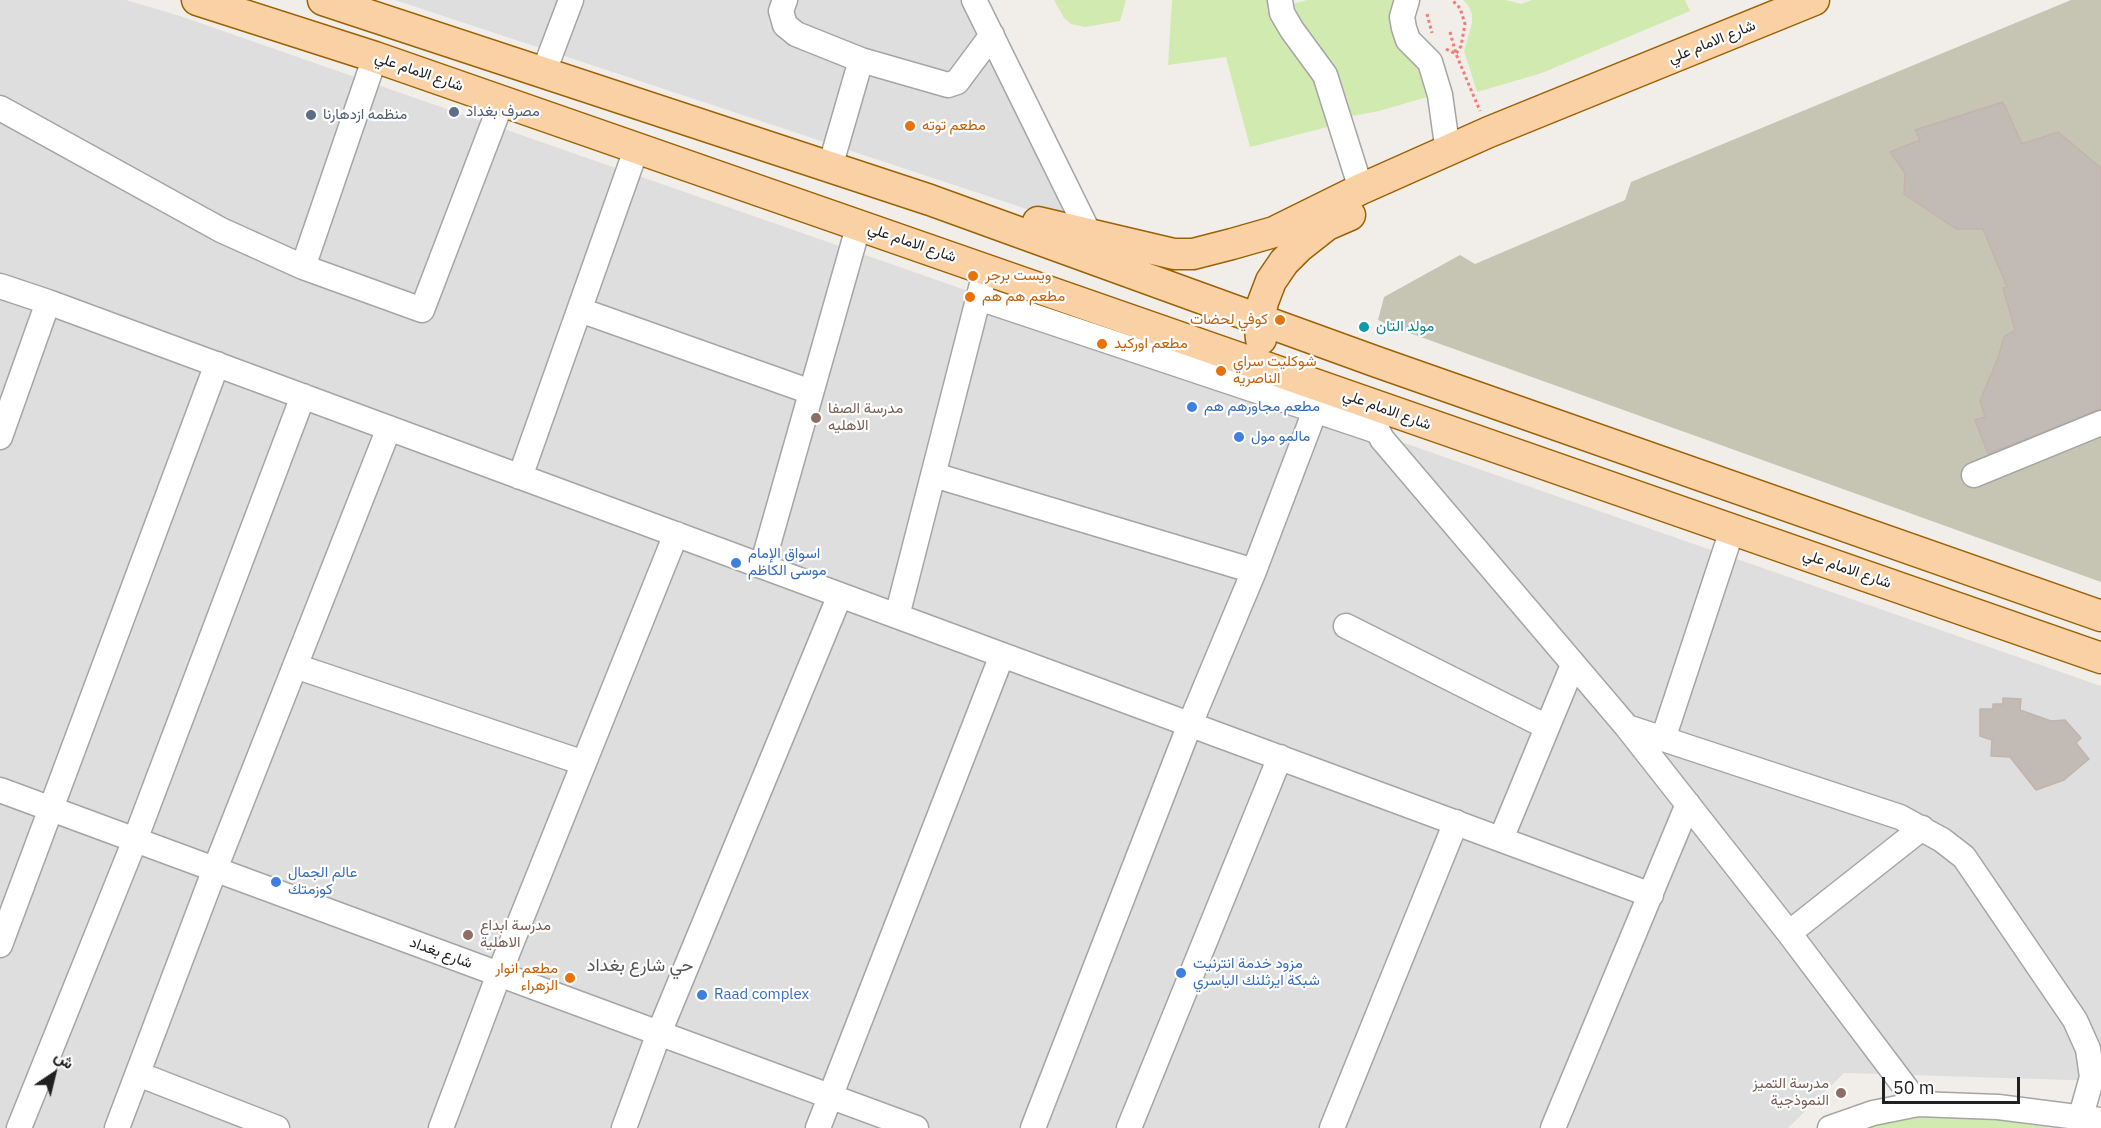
<!DOCTYPE html>
<html>
<head>
<meta charset="utf-8">
<style>
  body { margin:0 }
  #map { position:relative; width:2101px; height:1128px; overflow:hidden; background:#f1eee9; font-family:"IBM Plex Sans",Vazirmatn,sans-serif }
  canvas { display:block }
  .north { position:absolute; left:24px; top:1044px; width:60px; height:60px; -webkit-text-stroke:4px #fff; paint-order:stroke; rotate:35deg; font-size:16px; font-weight:700; line-height:24px; text-align:center; color:#212121 }
  .north::after { content:''; display:block; margin:auto; width:21px; height:27px; background:#212121; clip-path:polygon(50% 0,100% 100%,50% 72%,0 100%) }
  .scale { position:absolute; left:1882px; top:1077px; width:138px; height:27px; box-sizing:border-box; border:3px solid #212121; border-top:0; padding-left:8px; font-size:18px; line-height:21px; white-space:nowrap; color:#212121; -webkit-text-stroke:4px #fff; paint-order:stroke }
</style>
</head>
<body>
<div id="map">
<canvas width="2101" height="1128"></canvas>
<div class="north">ش</div>
<div class="scale">50 m</div>
</div>
<script>
const c = document.querySelector('canvas').getContext('2d');
c.lineJoin = 'round';
function paint(path, color) { c.fillStyle = color; c.fill(path, 'evenodd'); }
const shape = rows => new Path2D(rows.map(r => 'M' + r).join(''));
function trace(path, color, width, dash) { c.strokeStyle = color; c.lineWidth = width; c.lineCap = dash ? 'butt' : 'round'; c.setLineDash(dash || []); c.stroke(path); }
function write(font, color, halo, rows, align = 'center') {
  c.font = font + ' "IBM Plex Sans",Vazirmatn,sans-serif'; c.lineWidth = 4.5; c.setLineDash([]); c.textBaseline = 'middle'; c.strokeStyle = halo; c.fillStyle = color; for (const [text, x, y, turn = 0] of rows) {
    c.save(); c.translate(x, y); c.rotate((+turn || 0) * Math.PI / 180); c.textAlign = isNaN(turn) ? turn : align; if (halo) c.strokeText(text, 0, 0); c.fillText(text, 0, 0); c.restore();
  }
}
paint(shape([
  [0,0,126,0,180,16,2101,686,2101,1081,1844,1073,1788,1128,0,1128],
  [395,0,960,0,1084,228]
]), '#dfdedf');
paint(shape([
  [2071,0,2101,0,2101,582,1393,327,1378,320,1384,297,1460,255,1475,264,1625,200,1631,182]
]), '#c6c5b4');
paint(shape([
  [1054,0,1126,0,1120,21,1085,27,1071,24,1064,18],
  [1172,0,1272,0,1315,71,1331,126,1250,147,1226,57,1168,65],
  [1307,0,1398,0,1423,69,1426,81,1427,97,1379,111,1347,117,1289,5],
  [1463,0,1506,0,1521,4,1532,0,1685,0,1690,11,1542,73,1477,92,1464,51,1472,23,1472,14,1468,5],
  [1912,1115,1982,1118,2052,1128,1867,1128]
]), '#d0eab0');
const building = shape([
  [2003,102,2022,144,2058,132,2101,168,2101,409,1988,454,1975,420,1985,417,1980,401,1998,358,2004,337,2015,330,2003,288,2007,287,1983,229,1956,229,1904,194,1905,173,1890,152,1920,140,1915,130,2003,102],
  [2003,698,2021,699,2020,710,2051,721,2065,720,2081,738,2076,743,2089,759,2064,780,2036,790,2010,757,1991,756,1992,740,1980,736,1980,709,1993,709,1993,704,2003,704,2003,698]
]);
paint(building, '#c2bab5');
trace(building, '#c3b4ab', 1.5);
const minor = shape([
  [785,0,781,11,785,25,796,34,861,60,948,85,957,82,992,35],
  [974,0,1089,233],
  [1280,0,1282,13,1292,30,1325,75,1361,189],
  [1407,0,1402,17,1404,28,1408,40,1430,62,1440,95,1448,152],
  [543,74,571,0],
  [0,108,221,230,303,267,422,310,502,101],
  [830,167,861,60],
  [303,267,375,57],
  [0,286,48,302,1651,895],
  [979,298,1377,431],
  [580,310,811,392],
  [1373,405,1374,423,1382,439,1627,727,1789,933,1918,1104],
  [0,437,48,302],
  [934,475,1254,571],
  [1974,475,2101,423],
  [520,477,637,147],
  [762,566,859,224],
  [897,616,982,284],
  [1346,626,1547,727],
  [295,666,584,763],
  [1627,727,1900,817,1942,840,1964,857,2075,1020,2088,1049,2092,1077,2081,1116],
  [1663,739,1732,530],
  [0,790,916,1128],
  [1501,839,1573,665],
  [1789,933,1922,828],
  [0,945,217,364],
  [138,1074,277,1128],
  [19,1128,135,840,303,396],
  [117,1128,215,869,389,428],
  [441,1128,499,974,676,534],
  [624,1128,659,1033,840,595],
  [818,1128,1002,655],
  [1033,1128,1190,724,1254,571,1324,387],
  [1129,1128,1280,757],
  [1332,1128,1456,822],
  [1553,1128,1688,804],
  [1830,1128,1873,1113,1918,1104,1998,1107,2101,1120]
]);
const major = shape([
  [197,0,375,57,2101,658],
  [323,0,930,200,1377,362,2101,616],
  [1038,222,1174,254,1193,254,1232,244,1274,232,1361,189,1489,132,1814,0],
  [1261,339,1259,319,1263,302,1271,281,1284,262,1299,247,1327,225,1350,215]
]);
trace(minor, '#a5a5a5', 27);
trace(major, '#9c6103', 33);
trace(shape([
  [1427,14,1432,33],
  [1450,32,1456,54,1480,111],
  [1446,49,1456,54,1461,46,1465,24,1460,8,1452,0]
]), '#f87a73', 3, [3, 3]);
trace(minor, '#fff', 24);
trace(major, '#fad1a4', 30);
for (const [x, y, r, color] of [
  [454,112,6,"#5c6f8a"],
  [311,115,6,"#5c6f8a"],
  [910,126,6,"#e8710a"],
  [973,276,6,"#e8710a"],
  [970,297,6,"#e8710a"],
  [1280,320,6,"#e8710a"],
  [1364,327,6,"#0f9aa8"],
  [1102,344,6,"#e8710a"],
  [1221,371,6,"#e8710a"],
  [1192,407,6,"#3f7fe0"],
  [816,418,6,"#8d6e63"],
  [1239,437,6,"#3f7fe0"],
  [736,563,6,"#3f7fe0"],
  [276,882,6,"#3f7fe0"],
  [468,935,6,"#8d6e63"],
  [1181,973,6,"#3f7fe0"],
  [570,978,6,"#e8710a"],
  [702,995,6,"#3f7fe0"],
  [1841,1093,6,"#8d6e63"]
]) { const dot = new Path2D(); dot.arc(x, y, r, 0, 2 * Math.PI); c.fillStyle = color; c.fill(dot); trace(dot, '#fff', 2); }
write('15px', '#212121', '#fff', [
  ["شارع الامام علي",1712,42,-22],
  ["شارع الامام علي",419,72,19],
  ["شارع الامام علي",912,243,19],
  ["شارع الامام علي",1387,410,20],
  ["شارع الامام علي",1847,569,19],
  ["شارع بغداد",441,953,20]
]);
write('15px', '#4e5e75', '#fff', [
  ["مصرف بغداد",466,112],
  ["منظمه ازدهارنا",323,115]
], 'left');
write('15px', '#c56008', '#fff', [
  ["مطعم توته",922,126],
  ["ويست برجر",985,276],
  ["مطعم هم هم",982,297],
  ["كوفي لحضات",1268,320,"right"],
  ["مطعم اوركيد",1114,344],
  ["شوكليت سراي",1233,362],
  ["الناصريه",1233,379],
  ["مطعم انوار",558,969,"right"],
  ["الزهراء",558,986,"right"]
], 'left');
write('15px', '#0d838f', '#fff', [
  ["مولد التان",1376,327]
], 'left');
write('15px', '#366cbe', '#fff', [
  ["مطعم مجاورهم هم",1204,407],
  ["مالمو مول",1251,437],
  ["اسواق الإمام",748,554],
  ["موسى الكاظم",748,571],
  ["عالم الجمال",288,873],
  ["كوزمتك",288,890],
  ["مزود خدمة انترنيت",1193,964],
  ["شبكة ايرثلنك الياسري",1193,981],
  ["Raad complex",714,995]
], 'left');
write('15px', '#785e54', '#fff', [
  ["مدرسة الصفا",828,409],
  ["الاهليه",828,426],
  ["مدرسة ابداع",480,926],
  ["الاهلية",480,943],
  ["مدرسة التميز",1829,1084,"right"],
  ["النموذجية",1829,1101,"right"]
], 'left');
write('18px', '#545454', '#fff', [
  ["حي شارع بغداد",640,966]
]);
</script>
</body>
</html>
